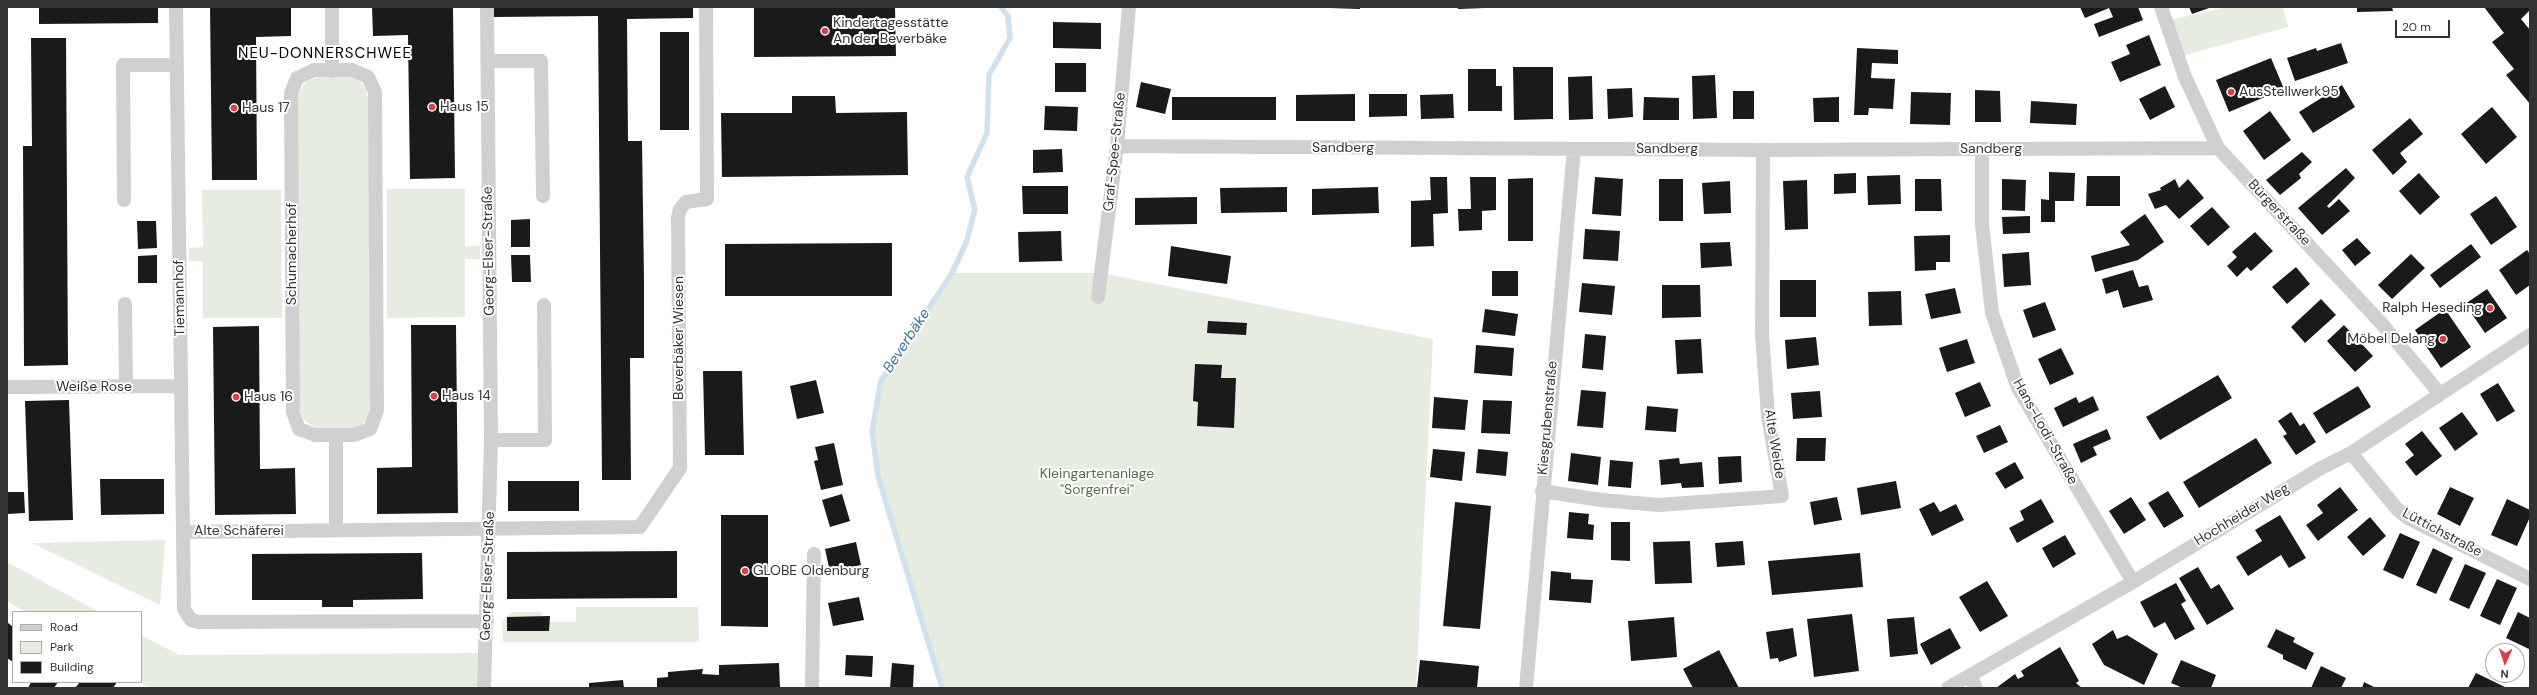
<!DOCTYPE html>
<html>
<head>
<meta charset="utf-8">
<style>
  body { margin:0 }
  #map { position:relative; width:2537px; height:695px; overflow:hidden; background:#fff; font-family:"DM Sans",sans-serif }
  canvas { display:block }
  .frame { position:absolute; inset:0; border:8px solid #333; pointer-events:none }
  .legend { position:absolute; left:12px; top:611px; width:130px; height:72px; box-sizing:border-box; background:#fff; border:1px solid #adadad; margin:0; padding:5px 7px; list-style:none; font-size:12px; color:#333 }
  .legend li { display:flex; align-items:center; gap:8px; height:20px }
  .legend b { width:20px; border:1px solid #adadad }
  .north { position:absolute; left:2485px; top:643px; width:40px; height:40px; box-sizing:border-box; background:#fff; border:1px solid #adadad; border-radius:50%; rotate:183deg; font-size:11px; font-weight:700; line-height:16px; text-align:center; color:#333 }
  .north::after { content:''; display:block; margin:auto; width:14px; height:18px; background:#e63946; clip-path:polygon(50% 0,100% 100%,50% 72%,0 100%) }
  .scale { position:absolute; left:2395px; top:20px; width:55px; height:18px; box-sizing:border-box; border:2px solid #333; border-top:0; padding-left:5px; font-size:12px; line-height:14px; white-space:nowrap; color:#333; -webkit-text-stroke:3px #fff; paint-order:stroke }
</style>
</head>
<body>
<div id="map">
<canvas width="2537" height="695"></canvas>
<div class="frame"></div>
<ul class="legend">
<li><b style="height:5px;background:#d0d0d0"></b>Road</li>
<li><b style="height:11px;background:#e6ecdf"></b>Park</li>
<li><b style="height:11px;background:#1a1a1a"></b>Building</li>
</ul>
<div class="north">N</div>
<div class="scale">20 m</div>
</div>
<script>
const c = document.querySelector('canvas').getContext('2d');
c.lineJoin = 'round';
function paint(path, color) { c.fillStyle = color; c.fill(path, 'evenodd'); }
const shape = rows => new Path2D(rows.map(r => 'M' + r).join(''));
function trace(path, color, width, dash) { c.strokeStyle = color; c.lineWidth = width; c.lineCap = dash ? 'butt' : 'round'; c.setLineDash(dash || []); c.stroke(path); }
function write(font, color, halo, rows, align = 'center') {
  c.font = font + ' "DM Sans",sans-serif'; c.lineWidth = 4; c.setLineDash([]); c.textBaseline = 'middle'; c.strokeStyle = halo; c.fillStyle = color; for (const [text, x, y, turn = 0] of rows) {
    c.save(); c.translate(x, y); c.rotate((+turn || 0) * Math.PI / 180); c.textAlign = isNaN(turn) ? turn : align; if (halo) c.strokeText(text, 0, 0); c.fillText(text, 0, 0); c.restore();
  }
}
paint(shape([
  [2228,7,2283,7,2288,27,2178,57,2166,21],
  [345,76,359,81,364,86,369,100,371,413,362,425,355,428,323,429,316,428,304,420,299,406,297,100,298,93,307,81,320,77],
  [387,189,465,189,465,246,480,246,480,259,465,259,465,317,387,318],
  [202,190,281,190,282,318,203,318,203,261,189,261,189,248,203,247],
  [952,273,1101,273,1433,339,1416,688,943,688,878,476,873,436,881,381],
  [165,540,160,605,32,543],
  [7,562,99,612,25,612,7,601],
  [576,607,698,607,699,642,503,642,502,621,512,612,542,612,542,622,576,622],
  [141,635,179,655,478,653,477,688,150,688,140,682]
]), '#e6ecdf');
trace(shape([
  [942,688,878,476,872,431,881,381,952,273,966,243,975,210,967,177,987,133,989,75,1010,38,1008,16,1001,7]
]), '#cfe2ee', 5.5);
paint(shape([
  [39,7,158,7,158,23,39,24],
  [210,7,291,7,291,36,256,37,257,180,212,180],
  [372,7,453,7,455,178,410,179,408,35,373,36],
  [494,7,693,7,693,18,627,19,628,141,642,141,644,280,644,358,630,358,631,480,602,480,598,16,494,17],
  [754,7,895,7,896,56,754,57],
  [1330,7,1360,7,1360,9,1330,8],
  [1458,7,1485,7,1485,8,1458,9],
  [2080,7,2138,7,2143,20,2099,37,2094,24,2113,17,2109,8,2085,18],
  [2189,7,2212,7,2192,14],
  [2357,7,2392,7,2393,11,2357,12],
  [2484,7,2528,7,2530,10,2521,19,2530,30,2530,104,2506,75,2514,69,2492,42,2504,33],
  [1053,22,1101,23,1101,49,1053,48],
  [660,32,689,32,689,130,660,130],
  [2149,35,2161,65,2120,82,2111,62,2130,54,2126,45],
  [31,38,66,38,68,365,24,366,23,146,32,146],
  [2341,43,2348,63,2295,81,2287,58,2316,48,2317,51],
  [1857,48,1898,50,1898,64,1872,63,1871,78,1895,79,1893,109,1869,108,1868,115,1854,115],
  [2271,58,2284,89,2229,112,2216,80],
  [1055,63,1086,63,1086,92,1055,92],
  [1513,67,1553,67,1553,119,1514,120],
  [1468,69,1496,69,1496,86,1502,86,1502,111,1468,111],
  [1715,75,1717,118,1693,119,1692,76],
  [1592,76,1593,119,1569,120,1568,77],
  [1141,82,1171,89,1165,114,1136,107],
  [2342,85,2355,107,2313,133,2299,112],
  [2165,86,2175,107,2150,120,2139,99],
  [1632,88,1633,117,1608,119,1607,89],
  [1975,90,2000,91,2001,122,1975,122],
  [1733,91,1754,91,1754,119,1733,119],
  [1911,92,1951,93,1950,125,1910,124],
  [1355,94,1355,121,1296,121,1296,95],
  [1369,94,1407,94,1407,116,1369,117],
  [1453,94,1454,118,1421,119,1420,95],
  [792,96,835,96,836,113,907,112,908,175,722,177,721,113,792,113],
  [1172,97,1276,97,1276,120,1172,120],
  [1644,97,1679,98,1679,120,1643,120],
  [1839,97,1839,122,1814,122,1813,98],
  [2031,101,2077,104,2076,125,2030,123],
  [1045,106,1078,107,1077,131,1044,130],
  [2492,107,2517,137,2486,164,2461,134],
  [2270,111,2291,140,2264,160,2243,131],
  [2410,118,2423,134,2400,153,2407,162,2393,175,2372,150],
  [1062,149,1063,172,1033,173,1033,150],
  [2302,152,2312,162,2299,174,2301,178,2280,195,2266,180],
  [2346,168,2355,178,2327,206,2329,208,2339,199,2350,211,2322,235,2298,208],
  [2049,172,2075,173,2074,201,2055,201,2055,222,2041,222,2041,199,2049,200],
  [1856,173,1856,193,1834,194,1834,174],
  [2419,173,2440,197,2420,215,2399,191],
  [1900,175,1901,204,1868,205,1867,176],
  [2087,176,2120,176,2120,206,2086,206],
  [1430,177,1447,177,1448,213,1433,214,1434,246,1411,247,1411,201,1431,200],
  [1470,177,1496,177,1496,210,1482,211,1482,230,1459,231,1458,209,1471,209],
  [1595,177,1623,179,1621,216,1592,214],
  [1533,178,1533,241,1508,241,1508,179],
  [1659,179,1683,179,1683,221,1659,221],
  [1915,179,1941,179,1942,211,1915,211],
  [2002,179,2026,180,2025,211,2002,210],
  [2175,179,2179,188,2188,179,2204,198,2179,219,2166,205,2155,209,2148,194,2161,190,2160,188],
  [1807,180,1808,229,1785,230,1783,181],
  [1730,181,1731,213,1704,214,1702,183],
  [1022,186,1068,186,1068,214,1023,214],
  [1287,187,1287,212,1221,213,1220,188],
  [1378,187,1379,213,1312,215,1312,189],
  [2496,196,2517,227,2491,245,2470,214],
  [1197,197,1197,224,1135,225,1135,198],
  [2212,207,2230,227,2208,246,2190,226],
  [2145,214,2164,242,2138,260,2095,272,2091,256,2130,245,2120,232],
  [2030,216,2030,233,2003,234,2002,217],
  [530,219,530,247,511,247,511,220],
  [137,221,156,221,157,248,138,249],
  [1585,229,1620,231,1618,261,1583,259],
  [1061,231,1062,261,1019,262,1018,232],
  [2255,232,2273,251,2251,271,2247,267,2237,277,2227,266,2237,257,2232,252],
  [1950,235,1950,262,1936,262,1936,270,1915,271,1914,236],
  [2357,238,2371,253,2355,266,2342,250],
  [1730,242,1732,266,1701,268,1700,243],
  [892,243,892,296,725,296,725,244],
  [2471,244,2481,257,2440,288,2430,275],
  [1171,246,1231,256,1227,284,1168,276],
  [2527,250,2530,254,2530,285,2516,295,2499,270],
  [2029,252,2031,285,2004,287,2002,254],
  [2411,254,2425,268,2392,299,2378,285],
  [157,255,157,283,138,283,138,256],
  [511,255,530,255,531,282,512,282],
  [2296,267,2310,284,2287,304,2272,287],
  [2133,270,2139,287,2148,285,2153,300,2123,308,2118,290,2106,294,2102,279],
  [1492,271,1518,271,1518,296,1492,296],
  [1780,280,1816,280,1816,317,1780,317],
  [1582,283,1615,286,1612,315,1579,312],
  [1662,285,1700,285,1701,317,1662,318],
  [1955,288,1961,313,1931,319,1925,294],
  [2487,289,2507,318,2485,333,2465,304],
  [1901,291,1902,325,1869,326,1868,292],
  [2321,299,2336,315,2305,343,2291,327],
  [2045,302,2056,330,2033,338,2023,310],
  [1485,309,1518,314,1515,336,1482,332],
  [2445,309,2471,347,2441,368,2415,330],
  [1208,321,1247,323,1246,335,1207,333],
  [411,325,456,325,458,513,377,514,377,468,412,467],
  [2344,325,2373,356,2355,372,2327,341],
  [259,326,260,469,295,468,296,514,215,515,213,327],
  [1585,334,1606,336,1603,370,1582,368],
  [1816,337,1819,365,1787,369,1785,340],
  [1701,339,1703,373,1677,374,1675,340],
  [1967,339,1975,363,1947,372,1939,348],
  [1476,345,1514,348,1512,376,1474,373],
  [2061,348,2074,374,2050,385,2038,359],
  [1195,364,1222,365,1221,378,1236,378,1234,428,1197,426,1198,402,1193,401],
  [703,371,742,371,744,455,705,455],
  [2218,375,2232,398,2160,440,2146,417],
  [816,380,824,413,797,419,790,386],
  [1980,382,1991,406,1965,417,1955,393],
  [2498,383,2515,411,2497,422,2480,394],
  [2358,386,2371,407,2326,434,2313,413],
  [1581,390,1606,392,1603,428,1577,426],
  [1820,391,1822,417,1793,419,1791,393],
  [2093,396,2099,410,2063,427,2054,408,2076,397,2079,403],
  [1434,397,1468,400,1465,430,1432,428],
  [69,400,73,520,29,521,25,401],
  [1483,400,1512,401,1510,434,1481,433],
  [1647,406,1678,409,1676,432,1645,430],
  [2291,412,2300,426,2304,423,2316,442,2296,455,2283,436,2287,434,2278,421],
  [2462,412,2478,434,2455,451,2439,428],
  [2000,425,2008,442,1984,453,1976,436],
  [2107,429,2111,439,2093,447,2097,455,2081,463,2073,444],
  [2422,431,2442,456,2416,476,2405,462,2414,455,2405,444],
  [1797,438,1826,438,1825,461,1796,461],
  [2256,438,2272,463,2199,508,2183,482],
  [834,443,843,485,821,490,814,461,818,460,815,447],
  [1433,449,1465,452,1462,481,1430,477],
  [1478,449,1508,452,1506,476,1476,473],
  [1571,453,1601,457,1598,485,1568,481],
  [1741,456,1742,482,1719,484,1718,457],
  [1679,458,1680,464,1702,462,1704,487,1682,488,1681,483,1661,485,1659,460],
  [1610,460,1633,462,1631,488,1608,486],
  [2015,462,2024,478,2005,489,1995,473],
  [100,479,164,479,164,514,101,515],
  [508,481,579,481,579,511,508,511],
  [1896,481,1901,508,1861,515,1857,488],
  [2340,487,2358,510,2318,541,2306,525,2323,513,2317,505],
  [2450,487,2474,498,2460,526,2437,514],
  [2168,491,2184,516,2164,528,2148,503],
  [7,492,24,492,25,513,7,514],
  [842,494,850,521,830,527,822,500],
  [1837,497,1842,520,1814,525,1810,502],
  [2131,497,2146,520,2124,534,2109,511],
  [2041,499,2054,522,2017,543,2009,528,2024,520,2020,511],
  [2507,499,2530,510,2530,517,2517,546,2491,535],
  [1455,502,1491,506,1480,629,1443,626],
  [1934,502,1940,512,1956,504,1964,520,1932,536,1919,509],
  [1569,512,1589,514,1588,524,1594,525,1593,540,1567,538],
  [721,515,768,515,768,627,721,626],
  [2280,515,2306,558,2289,568,2281,555,2248,576,2236,557,2262,541,2255,530],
  [2370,517,2386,536,2363,556,2347,537],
  [1611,522,1630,522,1630,561,1611,560],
  [2400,533,2420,542,2403,579,2383,570],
  [2065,535,2076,554,2053,568,2042,548],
  [1690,541,1692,583,1655,584,1653,542],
  [1743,541,1745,565,1717,567,1715,543],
  [856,542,861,565,830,572,825,549],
  [2433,548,2453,558,2436,594,2416,585],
  [677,551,677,598,507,599,507,552],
  [422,553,423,599,353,600,353,607,322,607,322,600,252,600,252,554],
  [1860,553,1863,587,1772,595,1768,561],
  [2465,564,2486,573,2469,609,2449,600],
  [2198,567,2211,589,2219,584,2234,609,2207,625,2179,578],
  [1551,571,1571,573,1571,579,1593,580,1591,603,1549,600],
  [2497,579,2517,588,2500,625,2480,616],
  [1987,581,2008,616,1980,632,1959,597],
  [2176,583,2186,601,2181,604,2195,629,2175,640,2165,622,2154,628,2140,602],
  [859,597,864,620,833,626,828,603],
  [2518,612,2530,618,2529,649,2506,638],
  [1852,614,1859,671,1814,677,1807,619],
  [550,616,549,631,507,631,507,617],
  [1674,617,1677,657,1631,661,1628,621],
  [1914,617,1918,654,1890,657,1887,619],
  [7,622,13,627,13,662,7,658],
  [1793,628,1797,656,1779,662,1778,658,1770,659,1766,632],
  [1950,628,1961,648,1931,665,1920,644],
  [2276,629,2295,638,2293,642,2314,653,2306,670,2283,659,2283,655,2267,647],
  [2113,630,2117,639,2127,635,2158,654,2144,685,2104,665,2092,644],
  [2060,647,2079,681,2076,683,2082,688,1996,688,2015,674,2018,679,2024,676,2021,671],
  [1719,650,1739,688,1693,688,1683,669],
  [846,655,873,656,872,677,845,675],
  [1420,660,1479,666,1477,688,1417,688],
  [2181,660,2216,675,2211,688,2183,688,2171,683],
  [779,663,780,688,657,688,657,678,668,677,668,672,703,669,702,674,719,675,719,665],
  [892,663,914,665,913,688,890,688],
  [2321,666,2346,678,2341,688,2311,688],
  [2476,673,2507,688,2468,688],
  [623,680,624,688,589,688,589,683],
  [31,682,58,682,54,688,28,688],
  [80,682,117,682,113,688,75,688],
  [2364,682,2376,688,2362,688]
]), '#1a1a1a');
trace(shape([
  [176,7,183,532],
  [332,7,332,71],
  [2161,7,2185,77,2218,148,2382,324,2440,394],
  [488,61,541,61,543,196],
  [314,70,352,70,368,77,375,92,377,411,370,429,354,435,315,435,299,429,293,412,291,93,297,78,314,70],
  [1117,146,1763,150,2218,148],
  [1982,150,1982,224,1992,313,2018,388,2133,582],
  [124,200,123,65,177,65],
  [1098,297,1117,146,1129,7],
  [125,304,126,386],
  [7,387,181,386],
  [336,435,336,530],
  [491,440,545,440,544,305],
  [2351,453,2397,509,2408,518,2530,579],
  [1542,491,1601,500,1659,505,1782,496,1768,416,1762,334,1763,150],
  [487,621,198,622,191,620,184,609,183,532,640,527,680,468,678,218,680,209,686,202,707,199,706,7],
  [1970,676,1976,688],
  [484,688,491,440,487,7],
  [812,688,814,554],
  [1526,688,1574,149],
  [1948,688,2133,582,2321,468,2351,453,2530,335]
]), '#d0d0d0', 14);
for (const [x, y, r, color] of [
  [825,31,4,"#e63946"],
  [2231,92,4,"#e63946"],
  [432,107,4,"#e63946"],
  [234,108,4,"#e63946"],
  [2490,308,4,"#e63946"],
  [2443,339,4,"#e63946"],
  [434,396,4,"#e63946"],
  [236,397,4,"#e63946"],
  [745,571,4,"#e63946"]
]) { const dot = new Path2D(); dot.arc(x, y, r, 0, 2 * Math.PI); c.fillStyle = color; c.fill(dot); trace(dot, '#fff', 1.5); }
write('14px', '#333', '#fff', [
  ["Kindertagesstätte",833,23],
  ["An der Beverbäke",833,39],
  ["AusStellwerk95",2239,92],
  ["Haus 15",440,107],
  ["Haus 17",242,108],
  ["Ralph Heseding",2482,308,"right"],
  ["Möbel Delang",2435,339,"right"],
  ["Haus 14",442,396],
  ["Haus 16",244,397],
  ["GLOBE Oldenburg",753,571]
], 'left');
write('14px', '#333', '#fff', [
  ["Sandberg",1343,148],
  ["Sandberg",1667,149],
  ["Sandberg",1991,149],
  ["Graf-Spee-Straße",1115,152,-84],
  ["Bürgerstraße",2279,213,47],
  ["Georg-Elser-Straße",489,251,-91],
  ["Schumacherhof",292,254,-90],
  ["Tiemannhof",180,298,-91],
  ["Beverbäker Wiesen",679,338,-90],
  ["Weiße Rose",94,387],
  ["Kiesgrubenstraße",1548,418,-85],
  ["Hans-Lodi-Straße",2045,432,61],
  ["Alte Weide",1774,444,81],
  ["Hochheider Weg",2242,515,-31],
  ["Alte Schäferei",239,531],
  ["Lüttichstraße",2442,533,28],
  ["Georg-Elser-Straße",488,576,-88]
]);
write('14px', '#56703f', '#fff', [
  ["Kleingartenanlage",1097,474],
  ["\"Sorgenfrei\"",1097,490]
]);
c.letterSpacing = '1px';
write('15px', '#000', '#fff', [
  ["NEU-DONNERSCHWEE",325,54]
]);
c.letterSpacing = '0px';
write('italic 15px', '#3f7597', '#fff', [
  ["Beverbäke",907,341,-57]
]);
</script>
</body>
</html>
